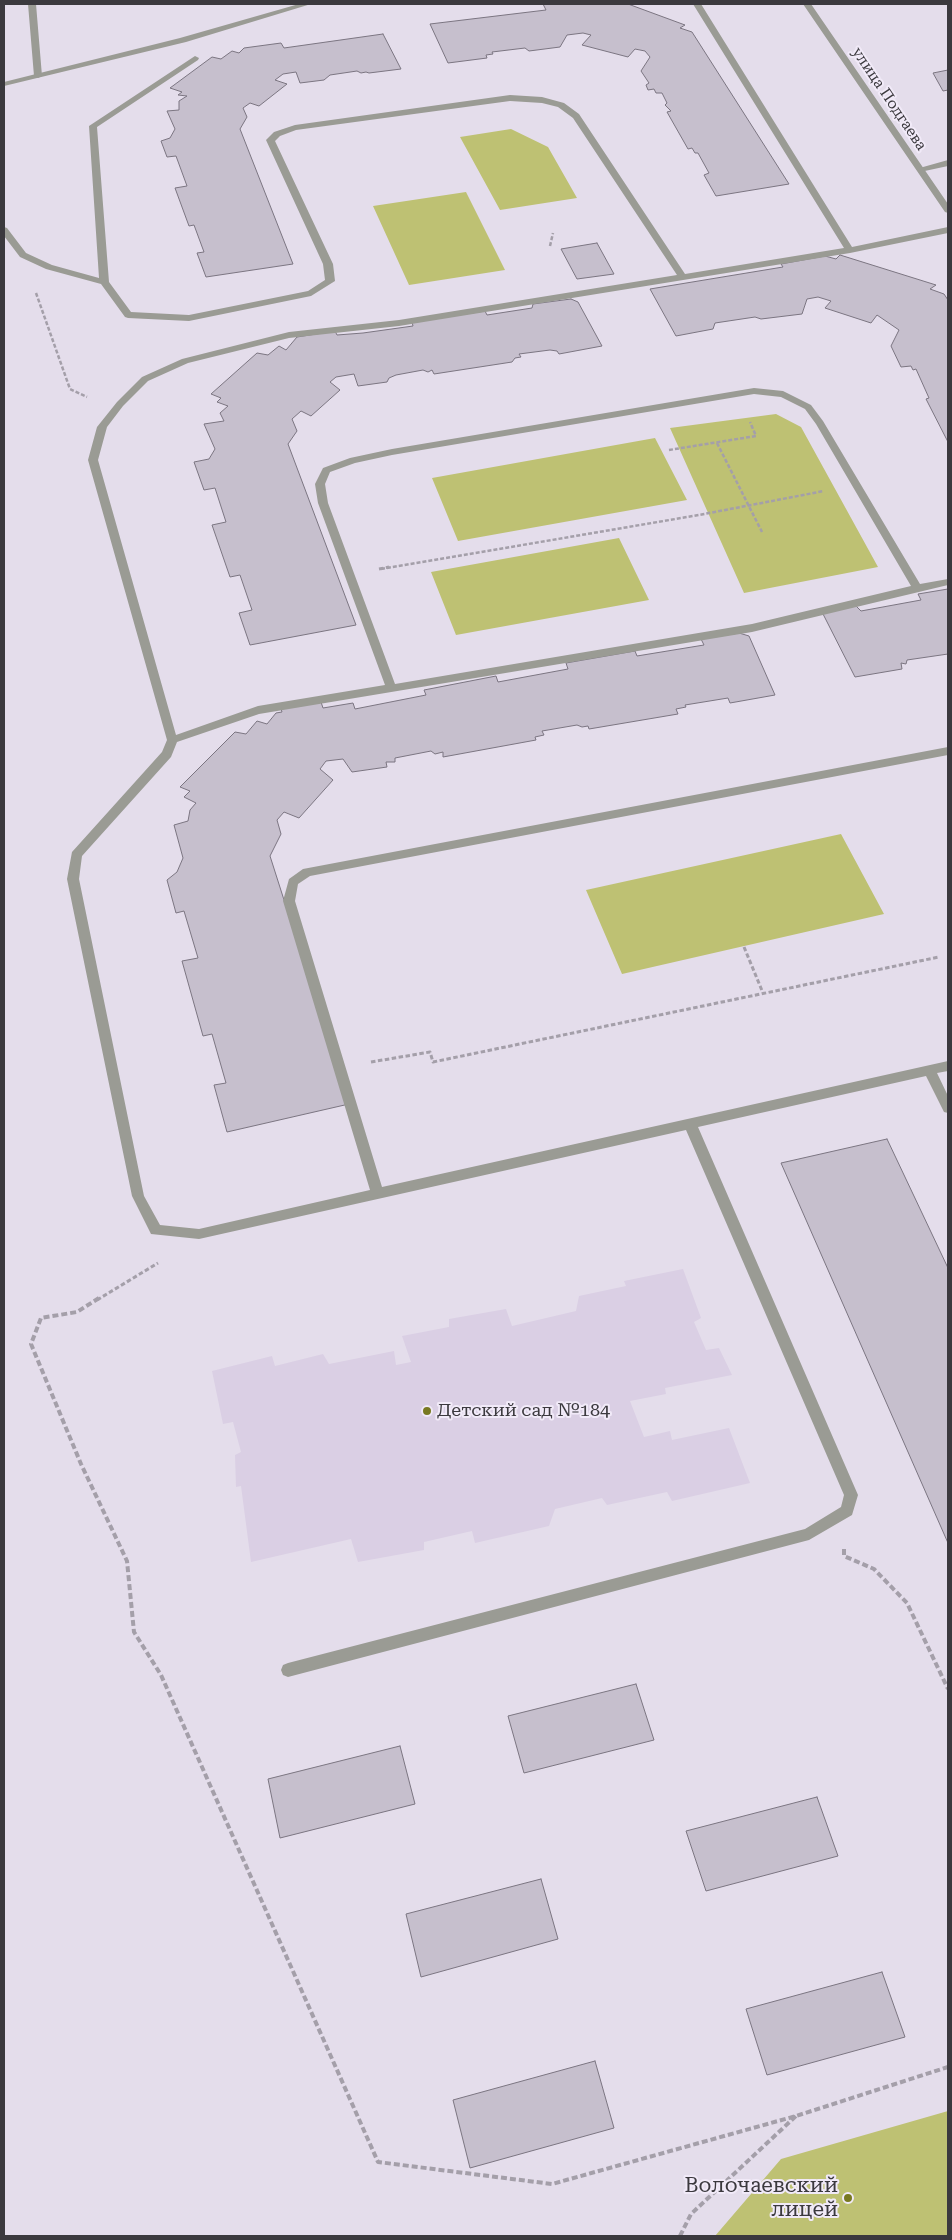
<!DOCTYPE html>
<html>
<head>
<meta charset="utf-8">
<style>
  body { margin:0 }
  #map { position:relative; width:952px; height:2240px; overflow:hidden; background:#e4ddeb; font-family:"Roboto Serif",serif }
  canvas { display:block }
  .frame { position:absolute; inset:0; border:5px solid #3b393e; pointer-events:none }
</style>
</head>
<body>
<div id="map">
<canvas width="952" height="2240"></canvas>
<div class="frame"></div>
</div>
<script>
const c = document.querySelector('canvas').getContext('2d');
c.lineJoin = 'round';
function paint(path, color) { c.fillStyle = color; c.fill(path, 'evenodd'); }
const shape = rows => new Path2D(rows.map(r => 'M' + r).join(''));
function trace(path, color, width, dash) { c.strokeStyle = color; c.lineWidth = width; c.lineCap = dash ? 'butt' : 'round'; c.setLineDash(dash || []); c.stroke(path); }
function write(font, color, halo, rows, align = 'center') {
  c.font = font + ' "Roboto Serif",serif'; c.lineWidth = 4; c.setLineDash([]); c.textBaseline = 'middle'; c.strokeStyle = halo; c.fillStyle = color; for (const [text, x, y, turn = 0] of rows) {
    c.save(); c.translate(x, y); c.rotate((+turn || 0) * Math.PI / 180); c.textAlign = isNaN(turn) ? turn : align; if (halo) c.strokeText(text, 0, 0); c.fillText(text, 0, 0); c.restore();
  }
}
paint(shape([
  [683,1269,701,1318,694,1322,706,1350,719,1348,732,1375,665,1388,666,1394,630,1401,644,1437,670,1431,672,1440,729,1428,750,1483,672,1501,667,1492,607,1505,602,1498,555,1509,549,1526,475,1543,472,1531,424,1542,424,1550,358,1562,351,1539,251,1562,241,1486,236,1487,235,1455,241,1452,233,1422,223,1424,212,1371,272,1356,275,1366,323,1354,329,1364,394,1351,396,1365,411,1362,402,1336,449,1327,449,1319,506,1309,512,1326,576,1311,579,1296,626,1286,624,1281]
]), '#dacfe4');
paint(shape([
  [511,129,548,147,577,198,500,210,460,137],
  [466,192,505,270,409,285,373,206],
  [776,414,801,427,878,567,744,593,670,428],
  [655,438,687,500,458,541,432,478],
  [619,538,649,600,456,635,431,572],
  [841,834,884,914,622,974,586,890],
  [948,2111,948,2236,715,2236,781,2159]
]), '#bec173');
const building = shape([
  [543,4,628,4,685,25,680,28,692,32,789,184,716,196,704,175,709,173,698,153,695,153,692,148,688,149,667,112,671,111,665,105,667,103,662,93,656,93,654,89,648,90,646,85,649,83,641,71,650,57,645,51,635,49,628,57,582,45,591,35,583,33,567,35,560,47,529,51,525,48,492,52,493,54,486,55,487,58,448,63,430,24,546,10,543,4],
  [383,34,401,69,369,73,366,72,361,73,357,71,330,75,324,80,300,83,296,72,283,74,275,80,287,84,259,106,250,103,243,108,247,117,240,129,293,264,206,277,197,253,204,252,194,225,189,226,175,188,187,186,176,156,167,157,161,141,170,138,175,129,167,111,179,110,179,101,187,96,178,95,182,92,170,88,212,57,221,59,232,51,239,53,244,48,281,43,284,48,383,34],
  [948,70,948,90,943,91,933,73,948,70],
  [597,243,614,274,577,279,561,249,597,243],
  [840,255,936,285,930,289,944,294,948,300,948,442,926,399,929,398,916,369,913,370,911,366,901,367,891,346,899,330,877,315,871,323,825,308,831,301,818,297,807,299,802,314,761,319,755,317,715,323,713,329,676,336,650,289,783,267,781,264,825,256,836,259,840,255],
  [571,299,578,302,602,346,559,354,557,351,550,350,519,354,521,357,515,358,512,362,434,374,432,370,428,372,423,370,396,375,389,378,387,382,358,386,354,374,336,377,330,382,340,390,311,416,301,411,292,419,297,431,288,444,356,625,250,645,239,613,252,610,240,575,230,577,212,525,226,522,215,488,204,490,194,462,209,459,215,449,204,424,224,421,220,413,228,406,217,402,221,398,211,394,257,353,268,355,279,346,286,350,297,337,335,331,337,335,363,333,413,326,412,322,485,311,487,315,532,308,533,304,571,299],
  [948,589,948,654,907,660,906,664,901,663,902,669,855,677,822,612,856,606,861,611,921,600,918,594,948,589],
  [739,633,749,636,775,695,730,703,728,698,685,705,686,707,676,709,678,714,589,729,588,726,582,727,577,725,542,731,544,735,535,737,536,740,443,757,443,752,435,754,431,751,395,758,395,762,386,762,387,767,352,772,343,759,326,761,320,769,333,780,299,818,284,812,277,820,281,834,270,856,349,1104,227,1132,214,1085,226,1083,212,1034,203,1036,182,961,198,958,184,911,176,913,167,880,177,872,183,858,174,825,188,821,190,810,196,803,184,797,190,791,180,787,235,732,246,734,257,721,267,724,276,713,282,712,281,709,321,702,323,708,353,703,355,709,426,695,424,690,496,676,498,682,568,669,566,663,635,651,637,656,704,645,701,639,739,633],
  [887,1139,948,1268,948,1543,781,1163,887,1139],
  [636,1684,654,1740,524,1773,508,1716,636,1684],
  [400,1746,415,1804,280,1838,268,1779,400,1746],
  [817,1797,838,1856,706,1891,686,1831,817,1797],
  [541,1879,558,1939,421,1977,406,1914,541,1879],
  [882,1972,905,2037,767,2075,746,2009,882,1972],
  [595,2061,614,2128,470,2168,453,2100,595,2061]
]);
paint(building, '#c6bfcd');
trace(building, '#7b7581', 1);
trace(shape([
  [550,246,553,233],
  [36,293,70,389,87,397],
  [717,443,762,532],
  [669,450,756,436,750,422],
  [381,569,699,515,824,491]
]), '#a49fa9', 2.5, [4, 2]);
trace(shape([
  [379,569,389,567],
  [744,947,763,993],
  [371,1062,430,1052,433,1062,939,957],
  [97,1300,158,1263]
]), '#a49fa9', 3, [4.5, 2.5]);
trace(shape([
  [99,1298,77,1312,41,1318,31,1344,81,1464,127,1561,134,1632,161,1675,378,2162,552,2184,796,2116,948,2067],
  [844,1549,844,1556,874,1569,907,1603,948,1689],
  [680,2236,691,2214,796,2116]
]), '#a49fa9', 4, [6, 3]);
paint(shape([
  [28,4,36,4,42,76,38,78,34,76,28,4],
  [693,4,701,4,852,247,948,227,948,233,850,253,399,326,289,338,188,363,148,381,123,406,107,427,98,460,176,735,258,706,385,685,318,503,315,484,323,468,350,458,392,449,754,388,783,391,811,405,823,421,920,584,948,579,948,585,752,632,259,714,177,742,171,757,82,856,79,879,144,1196,160,1225,199,1229,370,1190,283,901,289,879,303,869,948,747,948,755,310,876,298,884,295,901,382,1187,948,1061,948,1071,937,1073,948,1096,948,1113,944,1112,926,1076,698,1127,858,1495,852,1515,809,1540,288,1677,283,1675,281,1670,283,1665,288,1663,805,1529,841,1507,844,1495,686,1130,199,1239,151,1234,132,1196,67,879,72,852,162,752,167,740,88,460,97,427,117,402,142,377,182,359,289,332,399,320,677,275,573,118,558,107,542,103,510,101,296,130,280,136,275,141,333,264,335,281,311,296,189,321,128,318,125,317,101,284,46,269,20,257,4,236,4,227,7,228,26,253,52,265,99,278,89,126,195,56,199,58,198,60,97,127,109,282,131,312,189,315,308,291,325,280,323,264,266,140,274,132,295,125,510,95,542,97,564,103,579,114,685,274,844,248,693,4],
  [754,394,781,397,805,409,816,424,911,586,752,624,395,684,328,503,325,484,330,472,355,463,392,455,754,394],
  [948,160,948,166,920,172,916,169,948,160]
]), '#9a9b94');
paint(shape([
  [299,4,311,4,186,42,4,86,4,82,180,38,299,4],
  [803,4,811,4,948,204,948,213,945,212,803,4]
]), '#9a9b94');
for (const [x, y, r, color] of [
  [427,1411,5,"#787921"],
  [848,2198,5,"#787921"]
]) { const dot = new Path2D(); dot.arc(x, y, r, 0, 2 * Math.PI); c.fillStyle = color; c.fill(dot); trace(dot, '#f1eaf8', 2); }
write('15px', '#3b393e', '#f1eaf8', [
  ["улица Подгаева",889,99,56]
]);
write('18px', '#3b393e', '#f1eaf8', [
  ["Детский сад №184",437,1411]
], 'left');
write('21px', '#3b393e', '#f1eaf8', [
  ["Волочаевский",838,2186],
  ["лицей",838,2210]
], 'right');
</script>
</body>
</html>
